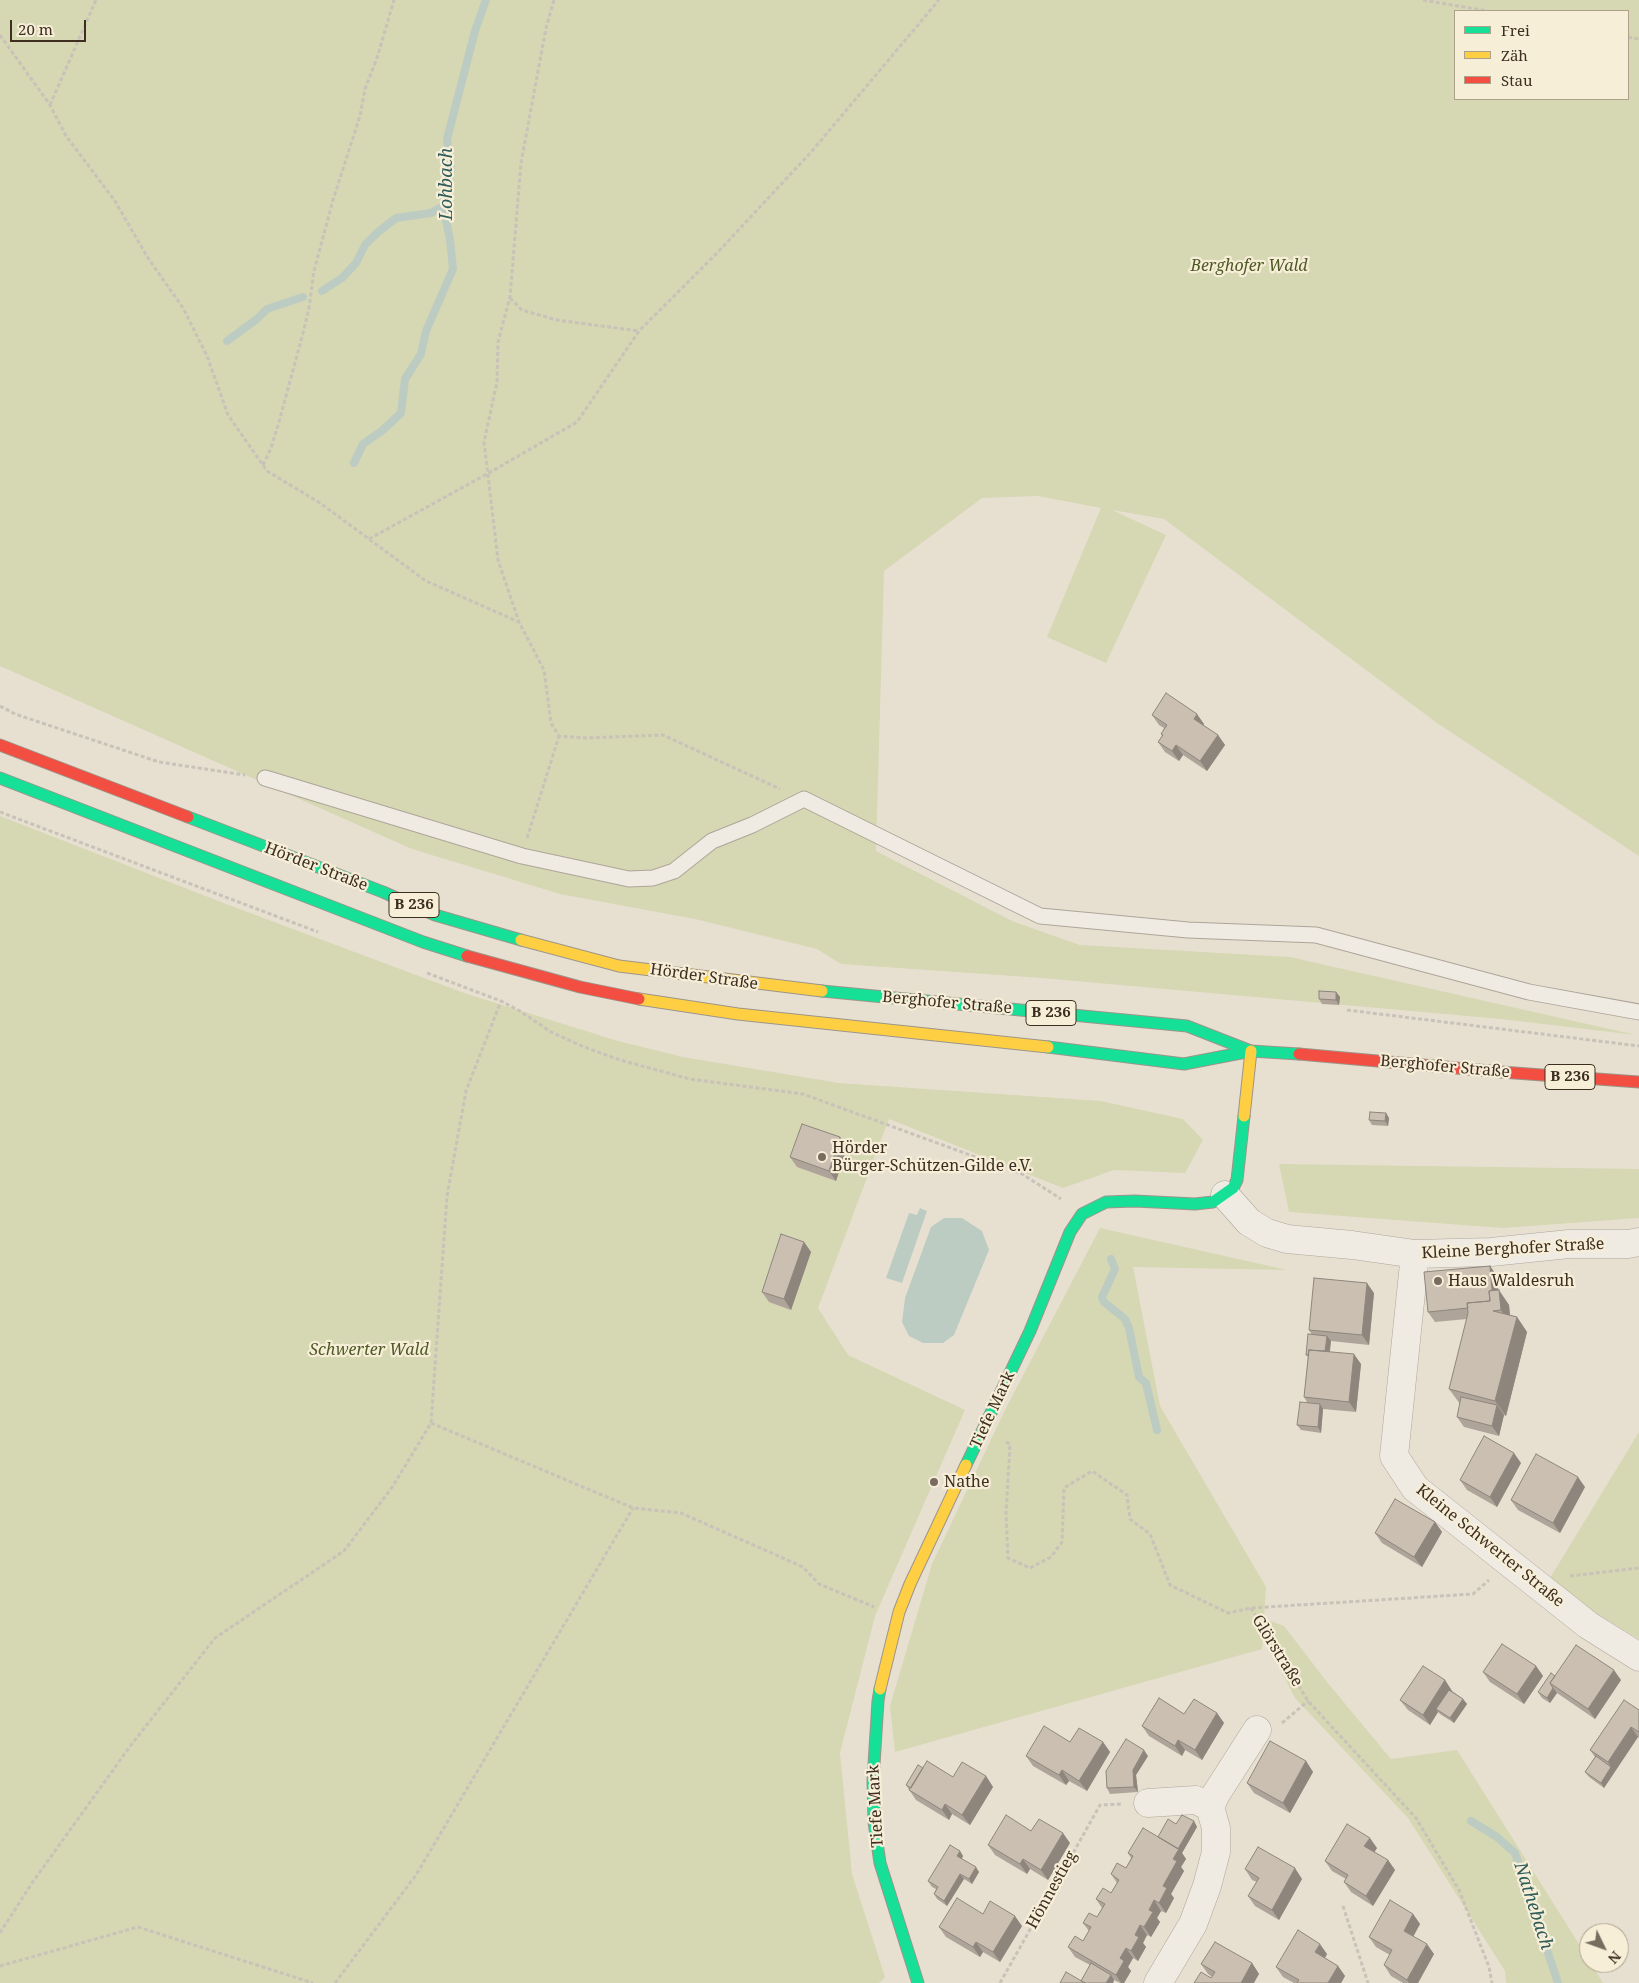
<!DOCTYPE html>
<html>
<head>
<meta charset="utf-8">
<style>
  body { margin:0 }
  #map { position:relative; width:1639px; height:1983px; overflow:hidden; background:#e7e0d1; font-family:"Noto Serif",serif }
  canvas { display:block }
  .legend { position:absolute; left:1454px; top:10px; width:175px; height:90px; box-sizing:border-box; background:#f7eed8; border:1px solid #ada18e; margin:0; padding:6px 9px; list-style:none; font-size:15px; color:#3d2e20 }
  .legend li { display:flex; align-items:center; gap:10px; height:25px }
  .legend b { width:25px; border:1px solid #ada18e }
  .north { position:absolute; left:1579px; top:1923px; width:50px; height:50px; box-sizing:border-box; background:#f7eed8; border:1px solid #ada18e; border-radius:50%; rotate:132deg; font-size:14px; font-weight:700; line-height:20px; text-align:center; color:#3d2e20 }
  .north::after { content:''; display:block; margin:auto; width:18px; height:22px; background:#786c5e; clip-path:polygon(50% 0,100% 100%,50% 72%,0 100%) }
  .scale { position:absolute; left:10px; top:20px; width:76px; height:22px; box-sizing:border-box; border:2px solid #3d2e20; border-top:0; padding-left:6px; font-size:15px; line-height:18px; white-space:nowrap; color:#3d2e20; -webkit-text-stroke:4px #f7eed8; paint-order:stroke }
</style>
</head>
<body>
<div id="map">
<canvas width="1639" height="1983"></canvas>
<ul class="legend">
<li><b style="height:6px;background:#16e098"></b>Frei</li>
<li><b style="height:6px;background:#ffcf43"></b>Zäh</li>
<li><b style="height:6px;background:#f24e42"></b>Stau</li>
</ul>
<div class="north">N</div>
<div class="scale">20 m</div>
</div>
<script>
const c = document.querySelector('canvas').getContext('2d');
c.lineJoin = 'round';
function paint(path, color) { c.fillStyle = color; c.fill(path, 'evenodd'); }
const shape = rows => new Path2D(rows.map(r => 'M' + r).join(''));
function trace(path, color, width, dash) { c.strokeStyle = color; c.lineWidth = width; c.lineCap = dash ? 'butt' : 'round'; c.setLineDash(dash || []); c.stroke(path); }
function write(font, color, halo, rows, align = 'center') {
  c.font = font + ' "Noto Serif",serif'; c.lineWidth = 4.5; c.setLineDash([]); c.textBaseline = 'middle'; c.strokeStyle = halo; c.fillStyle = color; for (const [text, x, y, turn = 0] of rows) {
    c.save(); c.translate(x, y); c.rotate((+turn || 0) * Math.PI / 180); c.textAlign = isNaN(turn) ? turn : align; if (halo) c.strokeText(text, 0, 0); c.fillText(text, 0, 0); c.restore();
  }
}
paint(shape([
  [0,0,1639,0,1639,856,1437,723,1164,519,1112,510,1166,535,1106,663,1047,637,1101,508,1038,496,982,498,884,571,876,851,1012,921,1080,945,1290,957,1636,1035,1501,1019,1042,978,841,964,817,949,695,919,560,894,412,849,0,666],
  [1455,11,1628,11,1628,99,1455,99],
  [0,816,226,904,467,994,618,1041,683,1057,839,1083,1101,1101,1183,1119,1203,1140,1185,1173,1114,1170,1063,1188,889,1119,818,1308,848,1355,965,1410,875,1616,840,1753,852,1874,885,1977,879,1983,0,1983],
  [1279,1164,1639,1169,1639,1218,1503,1228,1289,1212],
  [1100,1228,1287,1270,1133,1267,1160,1406,1266,1587,1262,1649,895,1752,890,1706,932,1564,1005,1410],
  [1639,1432,1639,1639,1547,1583],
  [1268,1620,1284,1626,1327,1682,1391,1759,1457,1750,1589,1960,1589,1963,1591,1963,1603,1983,1506,1983,1505,1971,1408,1818,1295,1698,1267,1643]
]), '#d6d7b3');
paint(shape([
  [920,1208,927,1211,902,1283,886,1278,909,1213,917,1215],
  [944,1218,962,1218,982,1231,989,1250,954,1335,943,1343,923,1343,909,1336,902,1322,905,1298,931,1227]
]), '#bcccc2');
trace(shape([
  [322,291,342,278,356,263,365,245,378,232,396,218,431,213,445,205],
  [227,341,257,319,267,309,303,297],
  [354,463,363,444,383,430,401,413,405,379,421,354,426,331,453,269,450,239,444,212,451,169,447,139,475,31,486,0],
  [1111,1259,1115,1269,1102,1297,1104,1302,1125,1319,1129,1328,1139,1377,1146,1383,1157,1430],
  [1471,1821,1497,1837,1515,1853,1558,1983]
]), '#bcccc2', 8);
const lane = shape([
  [265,778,522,856,629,879,653,878,674,871,712,841,752,825,804,799,1040,916,1188,930,1316,935,1529,992,1639,1012]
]);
const street = shape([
  [1225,1195,1249,1222,1267,1233,1287,1239,1352,1245,1415,1254,1491,1252,1569,1244,1628,1244,1639,1242],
  [1415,1254,1394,1456,1415,1488,1588,1625,1639,1657],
  [1148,1803,1196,1800,1210,1807],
  [1158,1983,1193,1924,1207,1886,1216,1852,1216,1828,1210,1807,1216,1794,1257,1730]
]);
const fast = shape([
  [0,778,423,942,467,956],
  [188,817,383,892,435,915,521,940],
  [822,991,1187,1026,1251,1051],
  [1048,1047,1184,1064,1251,1051,1299,1054],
  [966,1465,1030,1331,1070,1232,1082,1214,1106,1202,1135,1201,1195,1204,1213,1202,1233,1188,1237,1180,1244,1116],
  [880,1689,878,1701,873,1780,874,1822,880,1863,918,1983]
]);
const slow = shape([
  [521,940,619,966,822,991],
  [639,999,738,1014,1048,1047],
  [1244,1116,1251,1051],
  [880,1689,899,1612,910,1584,966,1465]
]);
const jam = shape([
  [0,745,188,817],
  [467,956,580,987,639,999],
  [1299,1054,1501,1072,1639,1082]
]);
trace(lane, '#ada599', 17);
trace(street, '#ada599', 29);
trace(fast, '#9c958a', 13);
trace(slow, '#9c958a', 13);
trace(jam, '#9c958a', 13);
trace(shape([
  [554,0,546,28,521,163,510,297,498,342,497,382,484,442,498,560,519,622,544,670,551,723,559,736,586,738,663,735,780,789],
  [1423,0,1487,11],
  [0,35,50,105,66,136,115,201,148,258,183,308,207,356,228,415,267,471,320,503,426,581,519,622],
  [1628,37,1639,39],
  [50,105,96,0],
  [510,298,522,310,557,320,639,331],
  [263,465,271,448,279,422,303,333,309,308,314,271,333,200,360,116,365,89,377,58,394,0],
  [369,539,487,474,577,422,639,331,718,252,812,151,939,0],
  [0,706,15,714,159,762,245,775],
  [0,812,318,932],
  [527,838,559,736],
  [427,973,501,1001,520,1011,551,1032,584,1047,620,1060,690,1079,803,1094,1022,1174,1061,1199],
  [1347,1010,1639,1046],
  [431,1423,633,1508,681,1513,803,1567,819,1584,874,1607],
  [1006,1442,1010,1444,1006,1514,1008,1558,1030,1568,1051,1557,1062,1542,1064,1488,1092,1471,1127,1495,1130,1519,1150,1534,1170,1585,1228,1613,1251,1608,1473,1594,1489,1580],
  [1570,1576,1639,1568],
  [1251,1608,1308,1701,1416,1818,1459,1890,1489,1967,1492,1983],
  [1282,1723,1308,1701],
  [1343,1906,1368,1983],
  [0,1933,32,1883,131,1745,215,1638,344,1551,393,1486,431,1423,447,1196,466,1091,501,1001],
  [0,1966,138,1927,313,1983],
  [335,1983,416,1875,633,1508],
  [1000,1983,1100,1805,1123,1804]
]), '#c8c2b9', 3, [4, 2.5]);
trace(lane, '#efebe3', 15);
trace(street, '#efebe3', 28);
trace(fast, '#16e098', 11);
trace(slow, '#ffcf43', 11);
trace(jam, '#f24e42', 11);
paint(shape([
  [1152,715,1204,724,1203,725,1218,735,1225,745,1207,771,1183,755,1179,761,1165,752,1158,742,1162,736,1161,734,1164,728,1159,725],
  [1336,992,1340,997,1339,1005,1322,1004,1319,999],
  [1386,1113,1389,1118,1388,1126,1372,1125,1369,1120],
  [847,1147,836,1181,797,1167,790,1157],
  [804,1242,811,1252,791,1310,769,1302,762,1292],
  [1490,1266,1497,1276,1498,1290,1509,1305,1510,1315,1517,1317,1527,1332,1506,1416,1504,1415,1499,1436,1464,1427,1457,1417,1460,1404,1449,1389,1467,1319,1435,1322,1428,1312],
  [1374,1293,1369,1345,1331,1341,1330,1352,1361,1364,1356,1412,1323,1409,1321,1433,1301,1430,1297,1425,1307,1402,1304,1397,1308,1357,1306,1355,1312,1335,1309,1330],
  [1521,1463,1497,1507,1467,1490,1460,1480],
  [1585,1487,1560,1533,1518,1510,1511,1500],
  [1435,1522,1442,1532,1422,1567,1382,1543,1375,1533],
  [1536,1666,1543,1676,1524,1704,1490,1682,1483,1672],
  [1555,1676,1621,1680,1595,1719,1557,1693,1550,1703,1542,1698,1538,1692],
  [1445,1680,1452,1691,1463,1699,1467,1704,1454,1723,1440,1714,1438,1712,1430,1725,1408,1710,1400,1700],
  [1639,1710,1639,1738,1638,1737,1604,1788,1589,1777,1585,1772,1595,1757,1590,1750],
  [1217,1713,1224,1723,1202,1760,1185,1750,1182,1756,1149,1736,1142,1726,1184,1714],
  [1070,1742,1103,1742,1110,1752,1087,1791,1069,1781,1066,1785,1033,1766,1026,1756],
  [1148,1756,1136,1775,1138,1792,1110,1794,1107,1788],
  [1306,1761,1313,1772,1290,1813,1254,1793,1247,1783],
  [923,1768,953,1777,986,1776,993,1787,970,1825,952,1814,949,1820,916,1800,906,1785],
  [1194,1821,1197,1827,1182,1853,1186,1859,1181,1867,1184,1871,1171,1894,1174,1898,1166,1913,1161,1911,1157,1918,1160,1922,1151,1937,1147,1935,1143,1943,1146,1947,1138,1961,1133,1958,1128,1967,1131,1971,1124,1983,1120,1983,1114,1980,1113,1983,1060,1983,1081,1981,1090,1965,1075,1957,1068,1947,1083,1941,1089,1931,1083,1923,1097,1917,1102,1908,1096,1899,1111,1893,1117,1883,1111,1874,1126,1868,1131,1858,1128,1853,1158,1837,1176,1824],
  [1031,1831,1070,1843,1048,1880,1030,1869,1027,1874,995,1855,988,1845],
  [1377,1848,1374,1852,1388,1860,1395,1870,1373,1906,1351,1892,1344,1882,1346,1879,1332,1871,1325,1861],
  [960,1851,963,1856,962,1859,979,1872,972,1884,964,1879,947,1906,937,1899,934,1894,936,1889,932,1887,928,1881],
  [1245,1869,1302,1879,1279,1920,1255,1906,1248,1896,1257,1882,1252,1880],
  [983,1914,1022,1926,1000,1962,983,1952,980,1957,946,1937,939,1927],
  [1413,1914,1420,1924,1413,1936,1434,1954,1418,1983,1403,1983,1391,1976,1384,1965,1390,1955,1376,1947,1369,1937],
  [1327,1954,1325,1958,1338,1966,1345,1976,1341,1983,1294,1983,1283,1977,1276,1967],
  [1252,1963,1259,1974,1211,1978,1212,1977,1208,1974,1201,1964]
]), '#afa499');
paint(shape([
  [1197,714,1204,724,1201,729,1194,719],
  [1218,735,1225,745,1207,771,1200,761],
  [1176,745,1183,755,1179,761,1172,751],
  [1336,992,1340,997,1339,1005,1336,1000],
  [1386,1113,1389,1118,1388,1126,1385,1121],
  [840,1137,847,1147,836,1181,829,1171],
  [804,1242,811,1252,791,1310,784,1299],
  [1490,1266,1497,1276,1500,1310,1494,1306],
  [1367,1283,1374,1293,1369,1345,1362,1335],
  [1499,1290,1509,1305,1511,1325,1501,1310],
  [1517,1317,1527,1332,1506,1416,1495,1401],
  [1327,1336,1331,1341,1328,1361,1325,1356],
  [1354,1354,1361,1364,1356,1412,1349,1402],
  [1320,1404,1323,1409,1321,1433,1318,1427],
  [1497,1405,1504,1415,1499,1436,1492,1426],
  [1514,1453,1521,1463,1497,1507,1490,1497],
  [1578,1477,1585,1487,1560,1533,1553,1523],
  [1435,1522,1442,1532,1422,1567,1414,1557],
  [1536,1666,1543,1676,1524,1704,1517,1694],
  [1614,1670,1621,1680,1595,1719,1588,1709],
  [1445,1680,1452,1691,1439,1711,1436,1709,1438,1712,1430,1725,1423,1715],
  [1553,1688,1557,1693,1550,1703,1547,1698],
  [1463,1699,1467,1704,1454,1723,1450,1718],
  [1217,1713,1224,1723,1202,1760,1195,1750],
  [1631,1727,1638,1737,1604,1788,1601,1783,1611,1767,1608,1762],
  [1178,1740,1185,1750,1182,1756,1175,1746],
  [1103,1742,1110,1752,1087,1791,1079,1781],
  [1144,1750,1148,1756,1136,1775,1138,1792,1134,1787,1133,1770],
  [1306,1761,1313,1772,1290,1813,1283,1803],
  [1062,1770,1069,1781,1066,1785,1059,1775],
  [986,1776,993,1787,970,1825,962,1815],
  [945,1804,952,1814,949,1820,942,1810],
  [1194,1821,1197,1827,1182,1853,1186,1859,1181,1867,1184,1871,1171,1894,1174,1898,1166,1913,1159,1903,1163,1886,1176,1851],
  [1063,1833,1070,1843,1048,1880,1041,1870],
  [1370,1838,1377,1848,1372,1856,1364,1846],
  [960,1851,963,1856,960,1861,957,1856],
  [1023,1859,1030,1869,1027,1874,1020,1864],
  [1388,1860,1395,1870,1373,1906,1366,1896],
  [976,1867,979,1872,972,1884,969,1879],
  [1295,1868,1302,1879,1279,1920,1272,1910],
  [960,1874,964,1879,947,1906,944,1901],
  [1154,1900,1161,1911,1157,1918,1160,1922,1151,1937,1144,1927,1149,1910],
  [1413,1914,1420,1924,1411,1941,1404,1931],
  [1015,1916,1022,1926,1000,1962,993,1952],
  [1140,1925,1147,1935,1143,1943,1146,1947,1138,1961,1131,1951,1135,1935],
  [976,1942,983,1952,980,1957,973,1947],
  [1320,1944,1327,1954,1322,1963,1315,1952],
  [1427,1944,1434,1954,1418,1983,1409,1983,1407,1980],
  [1126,1948,1133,1958,1128,1967,1131,1971,1124,1983,1121,1983,1116,1975,1120,1958],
  [1252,1963,1259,1974,1254,1983,1241,1983],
  [1338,1966,1345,1976,1341,1983,1328,1983],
  [1111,1975,1114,1980,1113,1983,1106,1983]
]), '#8e867d');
const building = shape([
  [1166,693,1197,714,1194,719,1218,735,1200,761,1176,745,1172,751,1158,742,1163,735,1161,734,1167,725,1152,715,1166,693],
  [1319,991,1336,992,1336,1000,1319,999,1319,991],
  [1370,1112,1386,1113,1385,1121,1369,1120,1370,1112],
  [802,1124,840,1137,829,1171,790,1157,802,1124],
  [781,1234,804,1242,784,1299,762,1292,781,1234],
  [1490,1266,1492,1290,1489,1291,1490,1301,1467,1303,1468,1308,1428,1312,1424,1272,1490,1266],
  [1314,1278,1367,1283,1362,1335,1309,1330,1314,1278],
  [1499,1290,1501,1310,1493,1311,1517,1317,1495,1401,1449,1389,1468,1313,1467,1303,1490,1301,1489,1291,1499,1290],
  [1308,1334,1327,1336,1325,1351,1309,1350,1308,1355,1306,1355,1308,1334],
  [1309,1350,1354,1354,1349,1402,1304,1397,1309,1350],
  [1461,1397,1497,1405,1492,1426,1457,1417,1461,1397],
  [1300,1402,1320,1404,1318,1427,1297,1425,1300,1402],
  [1484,1436,1514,1453,1490,1497,1460,1480,1484,1436],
  [1536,1454,1578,1477,1553,1523,1511,1500,1536,1454],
  [1395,1499,1435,1522,1414,1557,1375,1533,1395,1499],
  [1502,1644,1536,1666,1517,1694,1483,1672,1502,1644],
  [1576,1645,1614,1670,1588,1709,1550,1683,1576,1645],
  [1423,1666,1445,1680,1423,1715,1400,1700,1423,1666],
  [1551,1673,1555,1676,1550,1683,1553,1688,1547,1698,1538,1692,1551,1673],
  [1449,1690,1463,1699,1450,1718,1436,1709,1449,1690],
  [1159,1698,1184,1714,1194,1699,1217,1713,1195,1750,1178,1740,1175,1746,1142,1726,1159,1698],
  [1624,1700,1639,1710,1639,1732,1631,1727,1608,1762,1590,1750,1624,1700],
  [1044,1726,1070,1742,1079,1728,1103,1742,1079,1781,1062,1770,1059,1775,1026,1756,1044,1726],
  [1126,1739,1144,1750,1133,1770,1134,1787,1107,1788,1106,1771,1126,1739],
  [1270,1741,1306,1761,1283,1803,1247,1783,1270,1741],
  [1596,1756,1611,1767,1601,1783,1585,1772,1596,1756],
  [927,1761,953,1777,962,1762,986,1776,962,1815,945,1804,942,1810,909,1790,927,1761],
  [918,1765,923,1768,911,1788,906,1785,918,1765],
  [1006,1815,1031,1831,1039,1819,1063,1833,1041,1870,1023,1859,1020,1864,988,1845,1006,1815],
  [1182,1815,1194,1821,1178,1849,1158,1837,1168,1819,1176,1824,1182,1815],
  [1347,1824,1370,1838,1364,1846,1388,1860,1366,1896,1344,1882,1348,1875,1325,1861,1347,1824],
  [1143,1828,1179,1849,1173,1859,1177,1861,1163,1886,1167,1888,1159,1903,1154,1900,1149,1910,1153,1912,1144,1927,1140,1925,1135,1935,1139,1937,1131,1951,1126,1948,1120,1958,1124,1961,1116,1975,1068,1947,1075,1936,1083,1941,1091,1927,1083,1923,1089,1913,1097,1917,1105,1904,1096,1899,1103,1888,1111,1893,1119,1880,1111,1874,1117,1863,1126,1868,1133,1856,1128,1853,1143,1828],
  [950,1845,960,1851,957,1856,976,1867,969,1879,960,1874,944,1901,934,1894,938,1887,928,1881,950,1845],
  [1258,1847,1295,1868,1272,1910,1248,1896,1259,1878,1245,1869,1258,1847],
  [957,1898,983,1914,990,1901,1015,1916,993,1952,976,1942,973,1947,939,1927,957,1898],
  [1390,1900,1413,1914,1404,1931,1427,1944,1407,1980,1384,1965,1392,1950,1369,1937,1390,1900],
  [1298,1930,1320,1944,1315,1952,1338,1966,1328,1983,1297,1983,1299,1980,1276,1967,1298,1930],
  [1215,1942,1252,1963,1241,1983,1194,1983,1201,1972,1211,1978,1215,1972,1201,1964,1215,1942],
  [1091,1963,1111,1975,1106,1983,1085,1983,1081,1981,1091,1963],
  [1066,1972,1085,1983,1060,1983,1066,1972]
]);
paint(building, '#cbbfb2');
trace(building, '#8e867d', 1);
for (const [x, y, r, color] of [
  [822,1157,5,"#786c5e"],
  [1438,1281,5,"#786c5e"],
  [934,1482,5,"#786c5e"]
]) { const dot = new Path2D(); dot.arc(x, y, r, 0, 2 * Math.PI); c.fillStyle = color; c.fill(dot); trace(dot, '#f7eed8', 2); }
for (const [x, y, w] of [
  [414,905,50],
  [1051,1013,50],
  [1570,1077,50]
]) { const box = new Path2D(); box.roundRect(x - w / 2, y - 12.5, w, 25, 4); c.fillStyle = '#f7eed8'; c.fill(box); trace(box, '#3d2e20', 1); }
write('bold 15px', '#3d2e20', null, [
  ["B 236",414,905],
  ["B 236",1051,1013],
  ["B 236",1570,1077]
]);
write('italic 16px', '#4d5a26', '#f7eed8', [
  ["Berghofer Wald",1249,266],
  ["Schwerter Wald",369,1350]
]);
write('16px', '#3d2e20', '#f7eed8', [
  ["Hörder Straße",316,867,21],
  ["Hörder Straße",704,977,8],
  ["Berghofer Straße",947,1003,5],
  ["Berghofer Straße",1445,1067,5],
  ["Kleine Berghofer Straße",1513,1249,-3],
  ["Tiefe Mark",993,1410,-65],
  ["Kleine Schwerter Straße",1490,1546,39],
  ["Glörstraße",1277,1651,58],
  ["Tiefe Mark",876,1806,-93],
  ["Hönnestieg",1052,1890,-61]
]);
write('16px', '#3d2e20', '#f7eed8', [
  ["Hörder",832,1148],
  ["Bürger-Schützen-Gilde e.V.",832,1166],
  ["Haus Waldesruh",1448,1281],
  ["Nathe",944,1482]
], 'left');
write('italic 18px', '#2f5d5a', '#f7eed8', [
  ["Lohbach",447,184,-90],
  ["Nathebach",1533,1906,72]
]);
</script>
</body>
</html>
